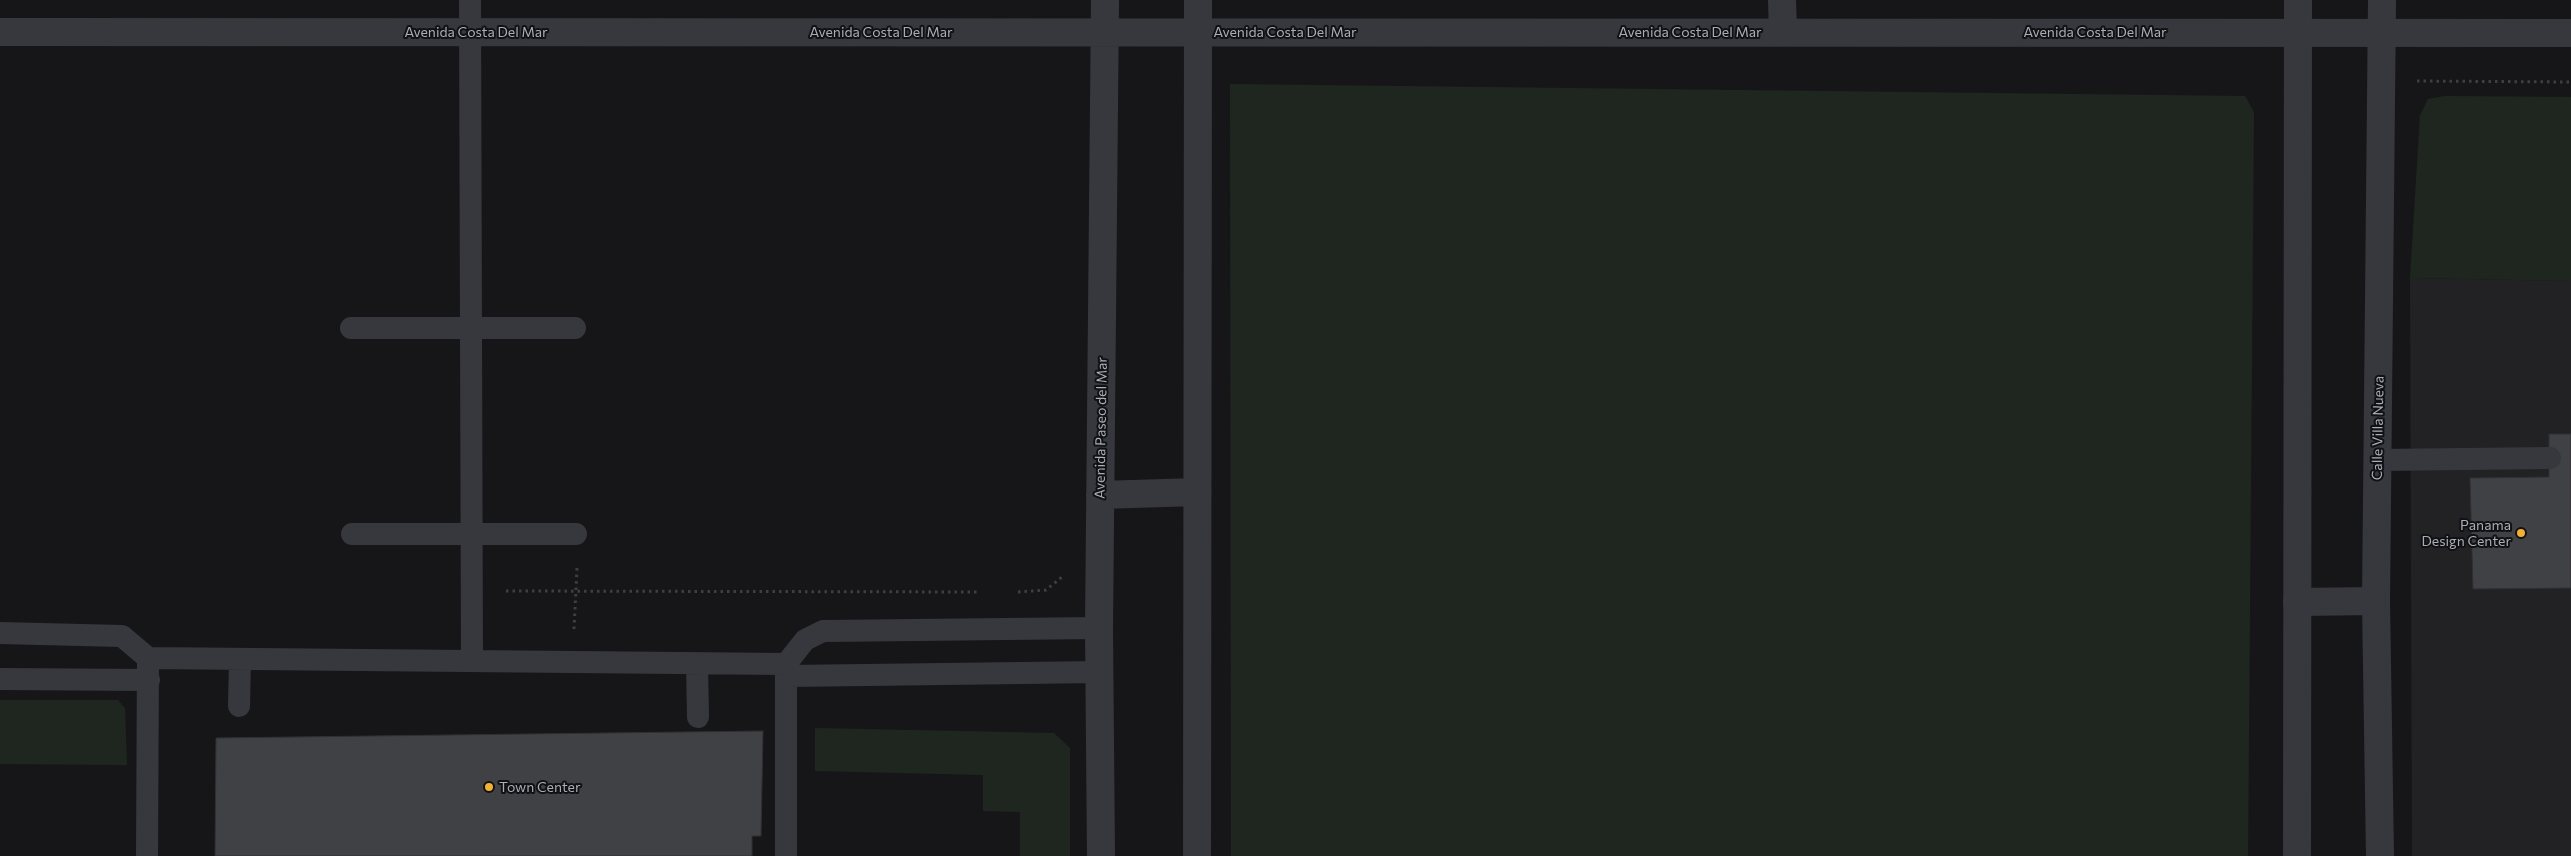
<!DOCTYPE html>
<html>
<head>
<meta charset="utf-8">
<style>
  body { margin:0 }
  canvas { display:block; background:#161618 }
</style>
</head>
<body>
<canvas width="2571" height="856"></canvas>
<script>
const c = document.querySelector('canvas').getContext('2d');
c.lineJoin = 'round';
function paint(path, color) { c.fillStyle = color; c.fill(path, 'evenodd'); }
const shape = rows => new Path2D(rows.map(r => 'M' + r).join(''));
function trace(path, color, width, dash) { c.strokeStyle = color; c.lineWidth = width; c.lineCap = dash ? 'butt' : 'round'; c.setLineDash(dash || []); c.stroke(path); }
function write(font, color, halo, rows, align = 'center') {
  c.font = font + ' Commissioner,sans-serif'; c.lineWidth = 4; c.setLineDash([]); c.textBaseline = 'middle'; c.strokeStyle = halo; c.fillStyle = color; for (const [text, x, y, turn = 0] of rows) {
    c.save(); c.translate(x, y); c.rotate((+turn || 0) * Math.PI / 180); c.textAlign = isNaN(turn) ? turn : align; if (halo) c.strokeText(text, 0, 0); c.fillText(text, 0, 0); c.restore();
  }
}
paint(shape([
  [2410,278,2571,281,2571,856,2412,856]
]), '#222225');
paint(shape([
  [1230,84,2245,96,2254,112,2248,856,1231,856],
  [2445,96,2571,97,2571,281,2410,278,2420,115,2428,99],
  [0,700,118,700,125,708,127,765,0,764],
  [815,728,1054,733,1070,748,1070,856,1020,856,1020,812,983,811,983,775,815,771]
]), '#1e261f');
const building = shape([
  [2549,434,2571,434,2571,588,2473,589,2470,478,2549,477,2549,434],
  [763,731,761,836,752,836,752,856,215,856,216,738,763,731]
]);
paint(building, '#404145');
trace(building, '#303034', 1);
trace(shape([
  [2417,81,2571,82],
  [506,591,979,592],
  [1018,592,1046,590,1062,577],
  [574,629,577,568]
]), '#3d3f44', 3, [2.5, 4]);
trace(shape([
  [470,0,472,661],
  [351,328,575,328],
  [2378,460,2550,458],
  [352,534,576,534],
  [0,633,122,636,148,658,147,856],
  [148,658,786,664],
  [697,664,698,717],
  [787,676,1099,672],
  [0,679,149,680],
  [239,706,240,659],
  [786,856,786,664,805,640,823,631,1099,628]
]), '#37383d', 22);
trace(shape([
  [1782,0,1783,32],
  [0,32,2571,33],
  [1100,495,1197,492],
  [2297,602,2376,601],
  [1101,856,1099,628,1105,0],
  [1197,856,1198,0]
]), '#37383d', 28);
trace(shape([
  [2297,856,2298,0],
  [2380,856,2376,601,2382,0]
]), '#37383d', 28);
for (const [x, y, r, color] of [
  [2521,533,5,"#f2b134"],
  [489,787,5,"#f2b134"]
]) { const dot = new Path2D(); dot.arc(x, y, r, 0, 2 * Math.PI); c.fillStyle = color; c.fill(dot); trace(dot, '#111113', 2); }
write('14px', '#a8adb8', '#111113', [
  ["Avenida Costa Del Mar",476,32],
  ["Avenida Costa Del Mar",881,32],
  ["Avenida Costa Del Mar",1285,32],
  ["Avenida Costa Del Mar",1690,32],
  ["Avenida Costa Del Mar",2095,32],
  ["Avenida Paseo del Mar",1101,428,-89],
  ["Calle Villa Nueva",2378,428,-89]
]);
write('14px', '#a8adb8', '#111113', [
  ["Panama",2511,525],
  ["Design Center",2511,541],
  ["Town Center",499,787,"left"]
], 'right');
</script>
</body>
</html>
